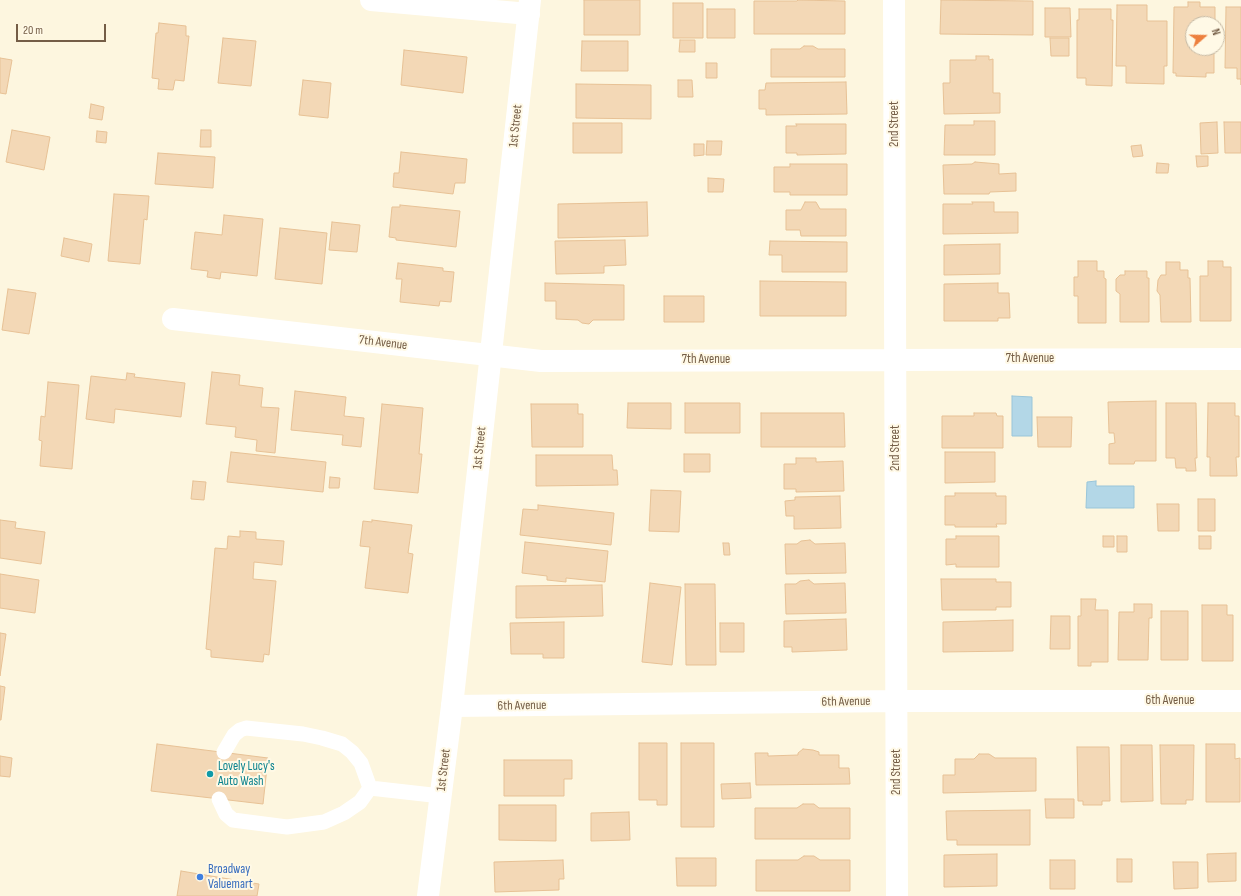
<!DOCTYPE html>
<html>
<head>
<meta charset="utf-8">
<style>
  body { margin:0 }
  #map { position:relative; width:1241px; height:896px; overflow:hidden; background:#fdf6df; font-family:"Sofia Sans Condensed",sans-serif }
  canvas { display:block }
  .north { position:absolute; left:1185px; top:16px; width:40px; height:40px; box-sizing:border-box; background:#fff9e6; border:1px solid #c7bba6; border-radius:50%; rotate:70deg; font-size:11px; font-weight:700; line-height:16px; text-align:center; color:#745d46 }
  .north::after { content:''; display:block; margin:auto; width:14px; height:18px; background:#ed803e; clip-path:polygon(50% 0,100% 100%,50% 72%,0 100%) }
  .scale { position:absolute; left:16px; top:24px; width:90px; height:18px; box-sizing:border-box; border:2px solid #745d46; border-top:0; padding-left:5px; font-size:12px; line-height:14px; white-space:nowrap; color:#745d46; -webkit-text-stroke:3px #fff9e6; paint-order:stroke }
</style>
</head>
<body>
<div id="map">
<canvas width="1241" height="896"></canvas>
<div class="north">N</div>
<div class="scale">20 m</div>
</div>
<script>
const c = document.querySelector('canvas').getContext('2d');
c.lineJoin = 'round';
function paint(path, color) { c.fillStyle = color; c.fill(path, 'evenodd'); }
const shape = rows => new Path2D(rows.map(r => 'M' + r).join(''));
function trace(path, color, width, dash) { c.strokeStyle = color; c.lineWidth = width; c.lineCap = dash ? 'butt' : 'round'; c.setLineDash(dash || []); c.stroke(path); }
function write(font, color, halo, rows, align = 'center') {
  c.font = font + ' "Sofia Sans Condensed",sans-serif'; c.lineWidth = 4; c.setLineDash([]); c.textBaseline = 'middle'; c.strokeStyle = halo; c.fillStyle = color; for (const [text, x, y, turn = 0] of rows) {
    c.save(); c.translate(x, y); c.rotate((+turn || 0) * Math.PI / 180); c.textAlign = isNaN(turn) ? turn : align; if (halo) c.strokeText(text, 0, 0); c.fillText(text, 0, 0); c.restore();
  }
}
const water = shape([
  [1012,396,1032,397,1032,436,1012,436,1012,396],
  [1096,481,1096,486,1134,486,1134,508,1086,508,1087,482,1096,481]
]);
paint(water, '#b3d7e7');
trace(water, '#99c5d9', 1);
const building = shape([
  [584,0,640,0,640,35,584,35,584,0],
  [798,0,845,1,845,34,754,34,754,1,797,1,798,0],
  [941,0,1033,1,1033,35,940,34,941,0],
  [1188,2,1200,2,1200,7,1215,7,1215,24,1193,24,1193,48,1214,48,1214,73,1206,73,1206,77,1176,76,1176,73,1173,73,1174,7,1188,7,1188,2],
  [673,3,703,3,703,38,673,38,673,3],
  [1117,5,1147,5,1147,21,1167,21,1167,66,1164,66,1164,84,1126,83,1126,66,1116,66,1117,5],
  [1226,7,1241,7,1241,85,1241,79,1237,79,1237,68,1225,68,1226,7],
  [1045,8,1070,8,1071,37,1045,37,1045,8],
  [707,9,735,9,735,38,707,38,707,9],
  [1079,9,1111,9,1111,20,1113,20,1112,86,1086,85,1086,78,1077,78,1077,20,1079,20,1079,9],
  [159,23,186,26,186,36,189,36,184,81,175,80,173,90,158,89,159,79,152,78,156,33,158,33,159,23],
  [223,38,256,41,251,86,218,83,223,38],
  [1050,38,1069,38,1069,56,1051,56,1050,38],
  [680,40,695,40,695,52,679,52,680,40],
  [582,41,628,41,628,71,581,71,582,41],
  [804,46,813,46,818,49,845,49,845,77,771,77,771,49,800,49,804,46],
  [404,50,467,57,463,93,401,85,404,50],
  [976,56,989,56,989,60,993,59,993,93,1000,93,1000,113,944,114,943,83,950,83,950,60,976,60,976,56],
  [0,58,12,60,6,94,0,93,0,58],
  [706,63,717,63,717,78,706,78,706,63],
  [303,80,331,83,328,118,299,115,303,80],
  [678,80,692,80,693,97,678,97,678,80],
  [846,82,847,114,766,115,766,109,759,109,759,90,765,90,766,83,846,82],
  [576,84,651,85,651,119,576,118,576,84],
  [91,104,104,107,102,120,89,118,91,104],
  [974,121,995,121,995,155,944,155,945,125,974,125,974,121],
  [1217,122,1218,153,1201,154,1200,123,1217,122],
  [1224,122,1241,122,1241,153,1225,153,1224,122],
  [573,123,622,123,622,153,573,153,573,123],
  [796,124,846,124,846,154,797,155,797,153,786,153,786,126,797,126,796,124],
  [12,130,50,137,44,170,6,162,12,130],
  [201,130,211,130,211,147,200,147,201,130],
  [97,131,107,132,106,143,96,142,97,131],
  [707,141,722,141,721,155,706,155,707,141],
  [694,144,704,144,704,155,694,156,694,144],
  [1141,145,1143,156,1133,157,1131,146,1141,145],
  [401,152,467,159,465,183,455,183,453,194,393,187,394,173,399,173,401,152],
  [158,153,215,157,213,188,155,184,158,153],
  [1196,156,1208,156,1208,166,1197,167,1196,156],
  [975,162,999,164,999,174,1016,173,1016,191,990,192,989,194,944,194,943,165,972,164,975,162],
  [1157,163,1169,164,1168,173,1156,173,1157,163],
  [790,164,847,164,847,195,790,195,790,192,774,192,774,167,790,167,790,164],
  [708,178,724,179,723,192,708,192,708,178],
  [114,194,149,196,147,220,144,219,140,264,108,261,114,194],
  [647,202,648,236,558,238,558,204,647,202],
  [805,202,816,202,820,209,846,209,846,236,801,236,800,230,786,230,786,210,801,210,805,202],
  [972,202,994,202,994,212,1018,212,1018,233,943,234,943,204,973,204,972,202],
  [400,205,460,211,456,247,396,240,396,238,389,237,392,207,400,207,400,205],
  [224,215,263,219,257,276,221,272,220,279,207,277,208,271,191,269,195,232,222,235,224,215],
  [332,222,360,225,357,252,329,250,332,222],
  [280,228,327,233,322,284,275,279,280,228],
  [64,238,92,244,89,262,61,256,64,238],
  [625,240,626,265,604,266,604,273,556,274,555,241,625,240],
  [770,241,847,242,847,272,782,272,782,255,769,255,770,241],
  [1000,244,1000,274,944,275,944,245,1000,244],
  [1078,261,1097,261,1097,271,1104,271,1104,278,1106,279,1106,323,1078,323,1078,296,1074,296,1074,277,1078,277,1078,261],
  [1208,261,1223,261,1223,267,1231,267,1231,321,1200,321,1200,276,1208,276,1208,261],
  [1166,262,1180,262,1180,270,1188,270,1188,278,1190,278,1191,322,1161,322,1160,295,1157,291,1158,280,1161,275,1166,275,1166,262],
  [398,263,443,268,443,271,454,272,451,302,440,301,439,306,400,302,402,279,396,279,398,263],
  [1125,271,1147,271,1147,278,1149,278,1149,322,1120,322,1120,294,1116,291,1116,279,1120,275,1125,275,1125,271],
  [760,281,846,282,846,316,760,316,760,281],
  [545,283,624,285,624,320,593,320,589,324,582,323,578,320,556,319,556,301,545,301,545,283],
  [998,283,998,293,1009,293,1010,318,998,318,998,321,944,321,944,284,998,283],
  [8,289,36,293,29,334,2,330,8,289],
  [664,296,704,296,704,322,664,322,664,296],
  [212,372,240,375,239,385,263,388,261,407,279,408,275,453,256,451,257,440,235,437,236,427,206,424,212,372],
  [127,373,135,374,134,377,185,383,181,417,115,409,114,423,86,419,91,376,126,380,127,373],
  [48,382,79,385,72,469,40,466,42,441,39,440,41,416,45,417,48,382],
  [295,391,346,397,344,416,364,418,361,447,342,445,343,435,291,430,295,391],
  [1156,401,1156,461,1135,461,1134,464,1109,464,1109,444,1115,443,1114,433,1109,433,1108,402,1156,401],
  [628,403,671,403,671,429,627,428,628,403],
  [685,403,740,403,740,433,685,433,685,403],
  [1166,403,1196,403,1197,458,1195,458,1196,471,1186,471,1186,468,1176,468,1175,458,1166,458,1166,403],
  [1208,403,1235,403,1235,416,1239,416,1239,457,1236,457,1237,476,1210,476,1210,457,1207,457,1208,403],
  [382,404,423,408,419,454,422,454,418,493,374,489,382,404],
  [531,404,578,404,578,414,583,414,583,447,532,447,531,404],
  [761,413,844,413,845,447,761,447,761,413],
  [974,413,996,413,997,416,1003,416,1003,448,942,448,942,416,974,416,974,413],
  [1037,417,1072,417,1071,447,1038,447,1037,417],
  [231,452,326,462,323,492,227,482,231,452],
  [945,452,995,452,995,482,945,483,945,452],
  [684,454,710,454,710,472,684,472,684,454],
  [536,455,612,455,613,470,617,470,618,485,536,486,536,455],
  [796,458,816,458,816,462,843,461,844,491,796,492,796,489,784,489,784,464,796,464,796,458],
  [330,477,340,478,339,488,329,488,330,477],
  [193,481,206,482,204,500,191,499,193,481],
  [651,490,681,491,679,532,649,531,651,490],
  [955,493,996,493,996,496,1006,496,1006,524,996,524,997,527,955,527,955,525,945,525,945,496,955,496,955,493],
  [840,496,841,528,794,529,794,516,786,516,785,501,795,500,795,497,840,496],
  [1198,499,1215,499,1215,531,1198,531,1198,499],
  [1157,504,1179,504,1179,531,1158,531,1157,504],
  [538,505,614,513,611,545,520,535,523,509,538,510,538,505],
  [0,520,16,522,15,528,45,532,41,564,0,558,0,520],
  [372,520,412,525,408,553,413,554,408,593,365,588,370,547,360,546,363,521,372,522,372,520],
  [240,531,256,532,256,539,284,541,282,565,254,562,253,579,276,581,269,655,264,654,263,662,211,657,211,650,206,649,215,548,227,549,228,536,240,537,240,531],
  [956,536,999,536,999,567,956,567,956,564,946,565,946,539,956,539,956,536],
  [1103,536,1114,536,1114,547,1103,547,1103,536],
  [1117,536,1127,536,1127,552,1117,552,1117,536],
  [1199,536,1211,536,1211,549,1199,549,1199,536],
  [810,540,815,544,845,543,846,573,786,574,785,544,797,544,801,541,810,540],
  [525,542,608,551,605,582,566,578,566,582,547,580,547,576,522,573,525,542],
  [723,543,729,543,730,555,724,555,723,543],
  [0,574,39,580,35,613,0,608,0,574],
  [941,579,996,579,996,582,1011,582,1011,607,996,607,996,610,942,610,941,579],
  [809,580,814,584,845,583,846,613,786,614,785,584,796,584,800,581,809,580],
  [650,583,681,587,672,665,642,662,650,583],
  [685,584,715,584,716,665,686,665,685,584],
  [602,585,603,616,516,618,516,586,602,585],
  [1081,599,1096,599,1095,610,1108,610,1108,662,1091,662,1091,666,1078,666,1078,616,1081,616,1081,599],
  [1134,604,1152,604,1152,618,1149,618,1148,660,1118,660,1119,612,1134,612,1134,604],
  [1202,605,1227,605,1227,615,1233,615,1233,661,1202,661,1202,605],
  [1161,611,1188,611,1188,660,1161,660,1161,611],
  [1051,616,1070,616,1070,649,1050,649,1051,616],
  [846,619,847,650,792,652,792,647,784,647,784,621,846,619],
  [1013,620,1013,651,943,652,943,622,1013,620],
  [564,622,564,658,543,658,543,654,511,654,510,623,564,622],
  [720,623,744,623,744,652,720,652,720,623],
  [0,633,6,634,0,676,0,633],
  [0,686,5,687,1,720,0,720,0,686],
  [639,743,667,743,667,805,657,805,657,800,639,800,639,743],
  [681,743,714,743,714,827,681,827,681,743],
  [157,744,268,758,263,804,151,791,157,744],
  [1206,744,1235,744,1235,759,1240,758,1240,802,1206,802,1206,744],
  [1121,745,1152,745,1153,801,1121,802,1121,745],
  [1160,745,1194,745,1193,800,1186,800,1186,804,1161,804,1160,745],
  [1077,747,1109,747,1110,801,1102,801,1102,805,1083,805,1083,801,1078,801,1077,747],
  [803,749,813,750,819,752,819,755,839,755,839,768,849,768,850,784,756,785,755,753,768,753,768,756,798,755,798,753,803,749],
  [979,754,989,754,995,758,1036,758,1036,791,943,793,943,775,955,775,955,759,974,759,979,754],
  [0,756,12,758,10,777,0,776,0,756],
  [504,760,572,760,572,779,564,779,564,796,504,796,504,760],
  [750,783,751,798,722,799,721,784,750,783],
  [1045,799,1074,799,1074,818,1046,818,1045,799],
  [803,804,814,804,819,808,850,808,850,839,755,839,755,808,797,808,803,804],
  [499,805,556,805,556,841,499,840,499,805],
  [1030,810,1030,845,957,845,957,840,947,840,946,811,1030,810],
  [629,812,630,840,591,841,591,813,629,812],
  [1236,853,1236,881,1208,882,1207,854,1236,853],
  [997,854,997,886,944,887,944,855,997,854],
  [804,856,814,856,820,860,850,860,850,891,756,891,756,860,798,860,804,856],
  [676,858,716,858,716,886,677,886,676,858],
  [1117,859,1132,859,1132,882,1117,882,1117,859],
  [563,860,564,879,559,879,559,890,495,892,494,862,563,860],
  [1050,860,1075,860,1075,889,1050,889,1050,860],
  [1173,862,1198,862,1198,888,1174,889,1173,862],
  [181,871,259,884,257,896,177,896,181,871]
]);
paint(building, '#f3d8b6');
trace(building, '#e7c195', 1);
trace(shape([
  [370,788,441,796],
  [219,799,226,814,233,820,287,827,324,822,344,813,360,802,370,788,361,763,352,752,342,744,322,738,303,734,246,728,240,730,234,735,224,752]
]), '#fff', 15);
trace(shape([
  [371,0,529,14],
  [894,0,897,896],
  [173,319,541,361,1241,359],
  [452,706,897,701,1241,701]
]), '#fff', 22);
trace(shape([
  [428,896,452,706,530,0]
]), '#fff', 22);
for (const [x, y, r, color] of [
  [210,774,4,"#0f9aa8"],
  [200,877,4,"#3f7fe0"]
]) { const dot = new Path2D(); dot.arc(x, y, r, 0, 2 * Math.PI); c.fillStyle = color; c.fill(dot); trace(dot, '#fff9e6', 1.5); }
write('13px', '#745d46', '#fff9e6', [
  ["2nd Street",895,124,-90],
  ["1st Street",516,126,-84],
  ["7th Avenue",383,343,7],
  ["7th Avenue",1030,359],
  ["7th Avenue",706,360],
  ["1st Street",480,448,-84],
  ["2nd Street",896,448,-90],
  ["6th Avenue",1170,701],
  ["6th Avenue",846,702,-1],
  ["6th Avenue",522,706,-1],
  ["1st Street",444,770,-83],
  ["2nd Street",897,772,-90]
]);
write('13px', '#0d838f', '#fff9e6', [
  ["Lovely Lucy's",218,767],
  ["Auto Wash",218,782]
], 'left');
write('13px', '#366cbe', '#fff9e6', [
  ["Broadway",208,870],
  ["Valuemart",208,885]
], 'left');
</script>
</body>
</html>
